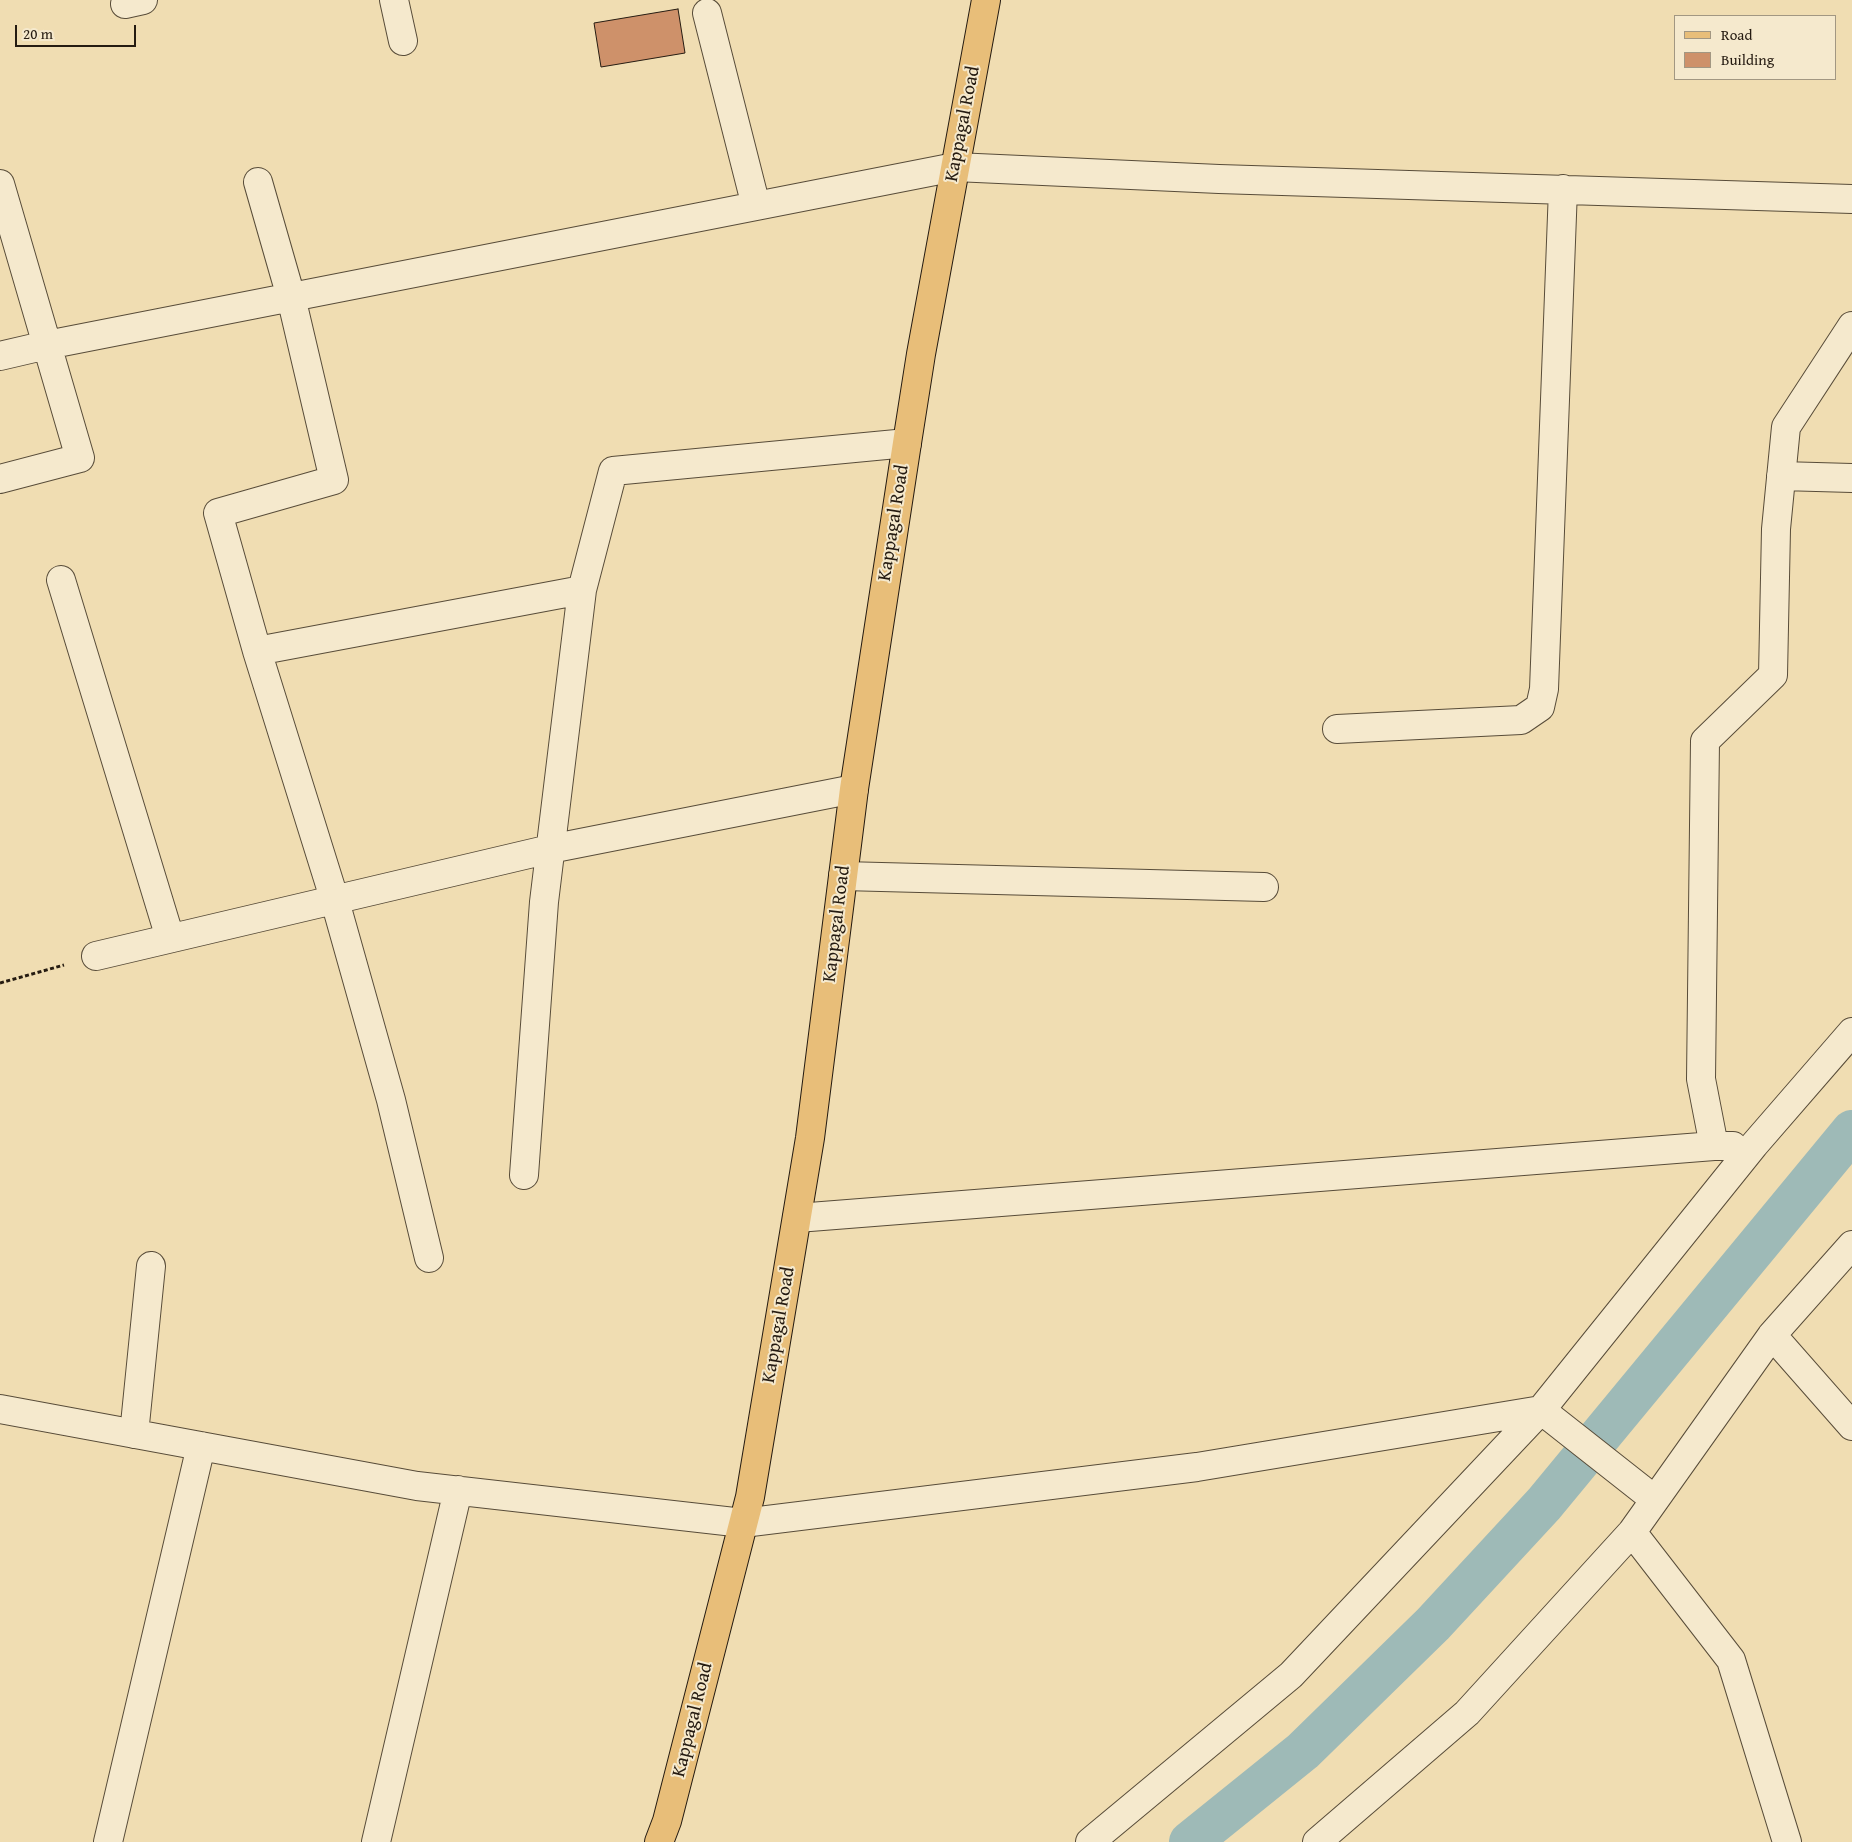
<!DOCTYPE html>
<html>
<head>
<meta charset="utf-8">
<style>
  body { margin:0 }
  #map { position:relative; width:1852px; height:1842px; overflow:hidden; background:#f0ddb2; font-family:"Gentium Book Plus",serif }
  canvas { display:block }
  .legend { position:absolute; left:1674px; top:15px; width:162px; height:65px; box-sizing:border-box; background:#f5e9cd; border:1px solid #a29782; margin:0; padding:6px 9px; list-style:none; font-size:15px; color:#251b11 }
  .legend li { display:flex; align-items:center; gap:10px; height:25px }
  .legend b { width:25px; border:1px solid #a29782 }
  .scale { position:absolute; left:15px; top:25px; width:121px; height:22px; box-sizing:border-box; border:2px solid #251b11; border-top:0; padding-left:6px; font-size:15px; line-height:18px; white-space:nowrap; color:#251b11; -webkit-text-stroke:4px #f5e9cd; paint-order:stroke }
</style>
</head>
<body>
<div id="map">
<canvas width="1852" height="1842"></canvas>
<ul class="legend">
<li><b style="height:6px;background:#e8be79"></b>Road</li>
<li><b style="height:14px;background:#ce916a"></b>Building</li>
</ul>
<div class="scale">20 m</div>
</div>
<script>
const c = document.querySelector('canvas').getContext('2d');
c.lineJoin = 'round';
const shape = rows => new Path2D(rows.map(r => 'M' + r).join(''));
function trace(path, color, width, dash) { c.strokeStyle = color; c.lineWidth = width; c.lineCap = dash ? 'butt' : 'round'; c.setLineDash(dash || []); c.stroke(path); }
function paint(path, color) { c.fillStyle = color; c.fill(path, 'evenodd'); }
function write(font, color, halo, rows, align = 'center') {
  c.font = font + ' "Gentium Book Plus",serif'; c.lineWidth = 4; c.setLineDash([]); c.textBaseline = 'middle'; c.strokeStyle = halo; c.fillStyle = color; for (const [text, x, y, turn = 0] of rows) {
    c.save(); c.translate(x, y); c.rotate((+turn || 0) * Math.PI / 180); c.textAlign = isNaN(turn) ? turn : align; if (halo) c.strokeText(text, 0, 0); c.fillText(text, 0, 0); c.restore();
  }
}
trace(shape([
  [1190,1842,1303,1751,1433,1624,1544,1504,1852,1131]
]), '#9ebab7', 42);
const building = shape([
  [678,9,685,53,601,67,594,23,678,9]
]);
paint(building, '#ce916a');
trace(building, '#251b11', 1);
const minor = shape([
  [394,0,403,41],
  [125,4,143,0],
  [707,13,756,206],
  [258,182,291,297,334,480,218,513,257,651,582,590],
  [0,184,80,458,0,479],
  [0,356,47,345,955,167,1219,179,1852,199],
  [1781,476,1852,478],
  [61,580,170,938],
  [257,651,335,901,391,1100,429,1258],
  [1337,729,1521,720,1540,707,1544,689,1563,189],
  [843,876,1264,887],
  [96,956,550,849,854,789],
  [1733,1146,1714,1146,1701,1079,1705,741,1773,675,1776,529,1786,427,1852,326],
  [524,1175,544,902,582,590,613,471,907,443],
  [797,1218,1714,1146],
  [1772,1335,1852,1426],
  [0,1409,417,1486,743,1523,1197,1467,1541,1410,1654,1499],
  [134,1434,151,1266],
  [1632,1532,1731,1660,1787,1842],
  [108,1842,201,1446],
  [376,1842,458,1490],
  [1090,1842,1291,1675,1541,1410,1754,1145,1852,1032],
  [1317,1842,1467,1713,1632,1532,1772,1335,1852,1245]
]);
const major = shape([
  [659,1842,667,1821,750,1497,810,1138,854,789,907,443,921,354,986,0]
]);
trace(minor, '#584c39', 30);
trace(major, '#251b11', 30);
trace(shape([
  [0,983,64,965]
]), '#251b11', 3, [4, 2.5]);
trace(minor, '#f5e9cd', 28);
trace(major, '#e8be79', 28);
write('19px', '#251b11', '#f5e9cd', [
  ["Kappagal Road",963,124,-79],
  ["Kappagal Road",894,523,-81],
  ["Kappagal Road",837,924,-83],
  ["Kappagal Road",779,1325,-80],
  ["Kappagal Road",693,1720,-76]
]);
</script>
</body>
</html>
